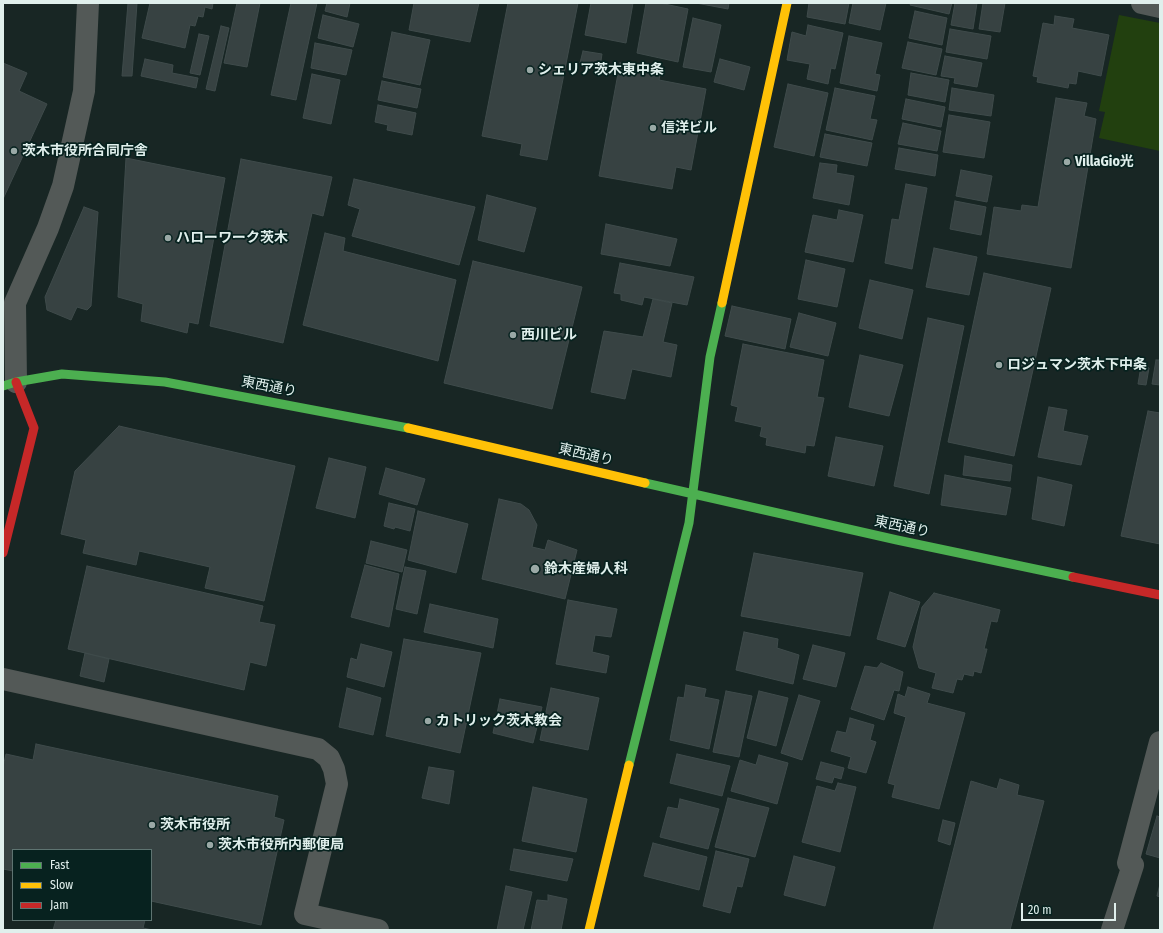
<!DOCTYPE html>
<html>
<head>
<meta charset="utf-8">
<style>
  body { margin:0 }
  #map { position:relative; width:1163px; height:933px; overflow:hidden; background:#182624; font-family:"Fira Sans Condensed",sans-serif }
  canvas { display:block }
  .frame { position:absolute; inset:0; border:4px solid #e0efec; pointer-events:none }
  .legend { position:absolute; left:12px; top:849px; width:140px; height:72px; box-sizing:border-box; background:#07221f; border:1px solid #5e7471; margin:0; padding:5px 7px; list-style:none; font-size:12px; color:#e0efec }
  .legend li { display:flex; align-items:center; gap:8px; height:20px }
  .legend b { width:20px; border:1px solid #5e7471 }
  .scale { position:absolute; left:1021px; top:903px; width:95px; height:18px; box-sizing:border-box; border:2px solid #e0efec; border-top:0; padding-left:5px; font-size:12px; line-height:14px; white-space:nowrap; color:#e0efec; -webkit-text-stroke:3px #07221f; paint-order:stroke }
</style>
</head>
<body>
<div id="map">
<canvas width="1163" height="933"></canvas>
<div class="frame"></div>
<ul class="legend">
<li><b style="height:5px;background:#4caf50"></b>Fast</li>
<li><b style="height:5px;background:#ffc107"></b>Slow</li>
<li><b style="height:5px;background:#c62828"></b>Jam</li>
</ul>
<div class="scale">20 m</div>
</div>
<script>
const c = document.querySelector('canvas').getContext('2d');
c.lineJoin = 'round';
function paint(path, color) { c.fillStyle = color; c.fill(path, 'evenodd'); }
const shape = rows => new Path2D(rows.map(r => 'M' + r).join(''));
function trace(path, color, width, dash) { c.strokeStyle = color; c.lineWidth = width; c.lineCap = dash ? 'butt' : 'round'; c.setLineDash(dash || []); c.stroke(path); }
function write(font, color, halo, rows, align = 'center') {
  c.font = font + ' "Fira Sans Condensed","Noto Sans JP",sans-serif'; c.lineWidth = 3.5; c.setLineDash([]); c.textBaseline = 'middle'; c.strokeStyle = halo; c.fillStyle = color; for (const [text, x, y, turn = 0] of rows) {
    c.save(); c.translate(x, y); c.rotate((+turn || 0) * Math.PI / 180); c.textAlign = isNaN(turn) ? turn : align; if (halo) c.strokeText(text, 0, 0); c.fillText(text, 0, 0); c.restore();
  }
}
paint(shape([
  [1119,15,1160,23,1160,151,1099,138,1105,112,1099,111]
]), '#22400f');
const building = shape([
  [128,3,137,3,132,76,122,76,128,3],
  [150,3,213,3,212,9,205,7,203,17,198,16,195,26,190,25,185,48,142,38,150,3],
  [237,3,260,3,247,67,224,63,237,3],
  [291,3,317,3,296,100,271,95,291,3],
  [327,3,350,3,347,17,325,11,327,3],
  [414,3,479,3,470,42,409,30,414,3],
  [508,3,578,3,547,160,520,155,522,144,482,136,508,3],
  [591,3,633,3,626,43,585,35,591,3],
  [646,3,660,3,688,9,678,62,637,53,646,3],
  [696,3,729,3,728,9,696,3],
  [809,3,849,3,845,24,807,17,809,3],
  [853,3,886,3,880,30,849,23,853,3],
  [911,3,952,3,949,14,910,5,911,3],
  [955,3,977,3,973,29,951,25,955,3],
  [983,3,1005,3,1000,32,979,29,983,3],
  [915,11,947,18,942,45,909,38,915,11],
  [323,15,359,24,353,47,318,38,323,15],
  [1055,16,1074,19,1072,28,1109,35,1101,76,1078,71,1076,84,1069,83,1068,88,1037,82,1038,77,1033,76,1043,23,1054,25,1055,16],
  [693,18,721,25,711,72,683,67,693,18],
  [808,25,843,33,835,69,831,68,828,84,807,79,810,64,787,60,792,32,806,36,808,25],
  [221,26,229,28,215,91,206,89,221,26],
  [950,29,991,36,987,59,946,52,950,29],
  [392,32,430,40,420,85,383,77,392,32],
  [199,34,209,36,200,75,190,73,199,34],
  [849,36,882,43,875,74,880,75,877,91,840,83,849,36],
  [908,42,942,49,936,75,902,68,908,42],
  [315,43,352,50,346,75,311,68,315,43],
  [583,51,602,54,600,67,580,63,583,51],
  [945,56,982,63,977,87,954,83,955,78,941,76,945,56],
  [145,59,173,65,172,73,198,78,196,88,141,76,145,59],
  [720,59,750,67,744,90,714,82,720,59],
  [3,63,27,73,19,91,47,104,3,199,3,63],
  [620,63,661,70,659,80,706,89,691,170,676,167,672,189,599,176,620,63],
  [911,73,949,80,945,102,908,95,911,73],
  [312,74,340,80,331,124,303,118,312,74],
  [382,81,421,89,417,108,378,100,382,81],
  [788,84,828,93,814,156,774,147,788,84],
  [835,88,875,96,870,119,877,120,872,140,826,130,835,88],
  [952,88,994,95,991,116,949,110,952,88],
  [1056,98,1087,103,1084,116,1096,119,1071,268,987,254,994,207,1021,211,1022,205,1038,207,1056,98],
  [906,99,945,107,941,127,902,119,906,99],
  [378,105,416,113,412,135,387,130,388,125,375,122,378,105],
  [949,115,990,122,984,158,943,152,949,115],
  [903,123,941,131,937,151,898,144,903,123],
  [825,134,872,143,867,166,820,157,825,134],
  [899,148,938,155,935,176,895,169,899,148],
  [126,158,225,178,198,324,189,322,187,333,141,321,143,304,118,297,126,158],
  [241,159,332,177,323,216,312,213,283,343,210,326,241,159],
  [820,163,837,165,836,173,854,176,849,205,813,198,820,163],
  [961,170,992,176,987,202,956,196,961,170],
  [354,179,475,207,459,265,352,236,360,209,348,205,354,179],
  [906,184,927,188,912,269,885,263,892,219,899,220,906,184],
  [487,195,536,208,524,252,478,240,487,195],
  [955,201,986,207,981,235,950,229,955,201],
  [84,207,98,212,91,306,87,310,77,307,71,320,47,310,45,297,84,207],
  [839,210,863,215,853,262,805,252,813,215,837,220,839,210],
  [606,224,677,239,670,266,601,254,606,224],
  [325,233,345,238,343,251,456,280,438,361,303,325,325,233],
  [934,248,977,257,969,295,926,287,934,248],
  [806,260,845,269,837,307,798,299,806,260],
  [473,261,582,287,552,409,444,383,473,261],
  [620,263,694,277,687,305,644,297,642,305,621,300,621,294,614,293,620,263],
  [984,273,1051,288,1014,456,948,442,984,273],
  [870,280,913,290,902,339,859,328,870,280],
  [653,299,672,303,663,342,677,345,671,377,632,369,625,399,591,392,604,331,643,337,653,299],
  [732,306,791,319,785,349,725,336,732,306],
  [799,313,836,323,828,356,790,347,799,313],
  [928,318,964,326,929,494,894,486,928,318],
  [743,344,824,360,817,397,824,398,814,446,806,445,805,453,766,445,767,438,760,436,762,427,735,421,738,407,731,405,743,344],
  [860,355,903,365,889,416,849,407,860,355],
  [1156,360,1160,360,1160,385,1152,384,1156,360],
  [1141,366,1149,368,1146,385,1138,384,1141,366],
  [1049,407,1067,410,1063,431,1088,436,1081,465,1038,457,1049,407],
  [1148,411,1160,413,1160,544,1121,536,1148,411],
  [119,426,295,466,264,601,205,588,210,567,139,551,136,565,83,553,86,540,61,534,75,471,119,426],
  [836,437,883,446,874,486,828,476,836,437],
  [965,456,1012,465,1010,481,963,475,965,456],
  [329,458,366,467,355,518,316,508,329,458],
  [386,468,425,479,417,505,379,494,386,468],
  [945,475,1011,488,1006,515,941,505,945,475],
  [1038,477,1072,485,1064,526,1032,519,1038,477],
  [499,499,521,504,529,510,537,525,532,547,545,550,548,540,577,550,565,599,482,579,499,499],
  [389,503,415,509,410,531,395,527,394,529,384,526,389,503],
  [418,511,468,524,456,573,408,560,418,511],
  [371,541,407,550,402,572,366,563,371,541],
  [754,553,863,573,850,636,741,616,754,553],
  [365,565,399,574,389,627,351,617,365,565],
  [87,566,263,606,259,622,275,625,266,666,250,662,244,690,68,649,87,566],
  [405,567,426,571,417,614,396,609,405,567],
  [890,592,920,602,905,647,877,639,890,592],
  [934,593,1000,610,997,622,991,621,984,649,987,649,981,673,974,671,973,676,964,674,962,680,957,679,953,693,932,688,936,673,919,668,913,647,922,607,934,593],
  [568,600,617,609,611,637,595,635,592,652,609,656,606,673,556,664,568,600],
  [430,604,498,619,493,648,424,632,430,604],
  [744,632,778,639,777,648,799,655,793,684,736,670,744,632],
  [404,639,481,653,460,753,386,736,404,639],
  [361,644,392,652,384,687,347,677,351,658,357,660,361,644],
  [813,645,845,653,836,687,803,679,813,645],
  [85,653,109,659,104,682,80,676,85,653],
  [881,663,903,672,899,691,894,690,884,720,851,709,865,666,877,668,881,663],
  [686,685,706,689,704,697,719,700,709,749,670,740,678,697,684,698,686,685],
  [908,687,930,694,927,703,965,713,939,809,892,797,895,785,888,783,906,717,894,713,898,694,905,697,908,687],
  [347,688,381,698,373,735,339,727,347,688],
  [551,688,599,698,588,750,540,740,551,688],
  [726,691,752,696,739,757,713,752,726,691],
  [759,691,788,698,776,746,747,738,759,691],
  [799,695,820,701,802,760,781,753,799,695],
  [500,699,542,707,533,743,493,733,500,699],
  [850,718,874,725,870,740,876,742,866,773,848,768,851,757,831,751,837,731,846,733,850,718],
  [36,744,278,796,274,817,284,820,261,925,151,901,151,850,13,850,13,871,3,869,3,767,6,754,33,760,36,744],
  [677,754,730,766,722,796,670,783,677,754],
  [759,755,788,763,777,804,731,791,740,760,756,765,759,755],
  [821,762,844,768,841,779,834,777,832,783,816,779,821,762],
  [429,767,454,771,449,804,422,798,429,767],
  [1000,779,1019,785,1017,795,1044,801,1010,930,933,930,971,781,997,789,1000,779],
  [838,783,856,787,840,852,802,842,817,786,835,791,838,783],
  [533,787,587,799,576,852,522,841,533,787],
  [728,798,769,808,755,857,715,847,728,798],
  [680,799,719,809,708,849,660,837,668,807,678,809,680,799],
  [1157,816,1160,817,1160,858,1146,854,1157,816],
  [943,820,955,823,950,845,938,841,943,820],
  [653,843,707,857,699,890,644,876,653,843],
  [514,849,573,859,567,881,510,870,514,849],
  [716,851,749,859,742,887,737,886,730,913,703,906,716,851],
  [794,856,835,867,825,906,784,895,794,856],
  [1160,884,1160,897,1157,896,1160,884],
  [506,886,532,892,523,930,497,930,506,886],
  [548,895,567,899,561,930,531,930,537,900,548,901,548,895],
  [56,920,145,920,143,928,153,930,53,930,56,920]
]);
paint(building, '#374242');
trace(building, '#3f4b4b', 1);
trace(shape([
  [1142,3,1160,7],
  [16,382,15,303,48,228,63,186,84,91,88,3],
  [3,679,318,749,329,758,334,769,337,784,305,914,378,930],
  [1112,930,1133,865,1128,863,1160,742]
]), '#535957', 22);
trace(shape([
  [3,386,16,382,62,374,165,382,408,428],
  [645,483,897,540,1073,577],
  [629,765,689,523,710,357,722,303]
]), '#4caf50', 9);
trace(shape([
  [722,303,787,3],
  [408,428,645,483],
  [589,930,629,765]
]), '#ffc107', 9);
trace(shape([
  [3,553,34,428,16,382],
  [1073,577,1160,595]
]), '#c62828', 9);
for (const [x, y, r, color] of [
  [530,70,4,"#9aa9a6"],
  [653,128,4,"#9aa9a6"],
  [14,151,4,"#9aa9a6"],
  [1067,162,4,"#9aa9a6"],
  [168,238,4,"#9aa9a6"],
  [513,335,4,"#9aa9a6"],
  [999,365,4,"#9aa9a6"],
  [535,569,5,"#9aa9a6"],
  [428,721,4,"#9aa9a6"],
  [152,825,4,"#9aa9a6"],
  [210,845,4,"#9aa9a6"]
]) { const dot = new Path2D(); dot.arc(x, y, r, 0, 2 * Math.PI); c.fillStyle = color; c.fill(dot); trace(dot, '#07221f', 1.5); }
write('bold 14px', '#e0efec', '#07221f', [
  ["シェリア茨木東中条",538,70],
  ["信洋ビル",661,128],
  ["茨木市役所合同庁舎",22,151],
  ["VillaGio光",1075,162],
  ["ハローワーク茨木",176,238],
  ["西川ビル",521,335],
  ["ロジュマン茨木下中条",1007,365],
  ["鈴木産婦人科",544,569],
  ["カトリック茨木教会",436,721],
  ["茨木市役所",160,825],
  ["茨木市役所内郵便局",218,845]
], 'left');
write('14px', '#e0efec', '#07221f', [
  ["東西通り",269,387,11],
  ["東西通り",586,455,13],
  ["東西通り",902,527,12]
]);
</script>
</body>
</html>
